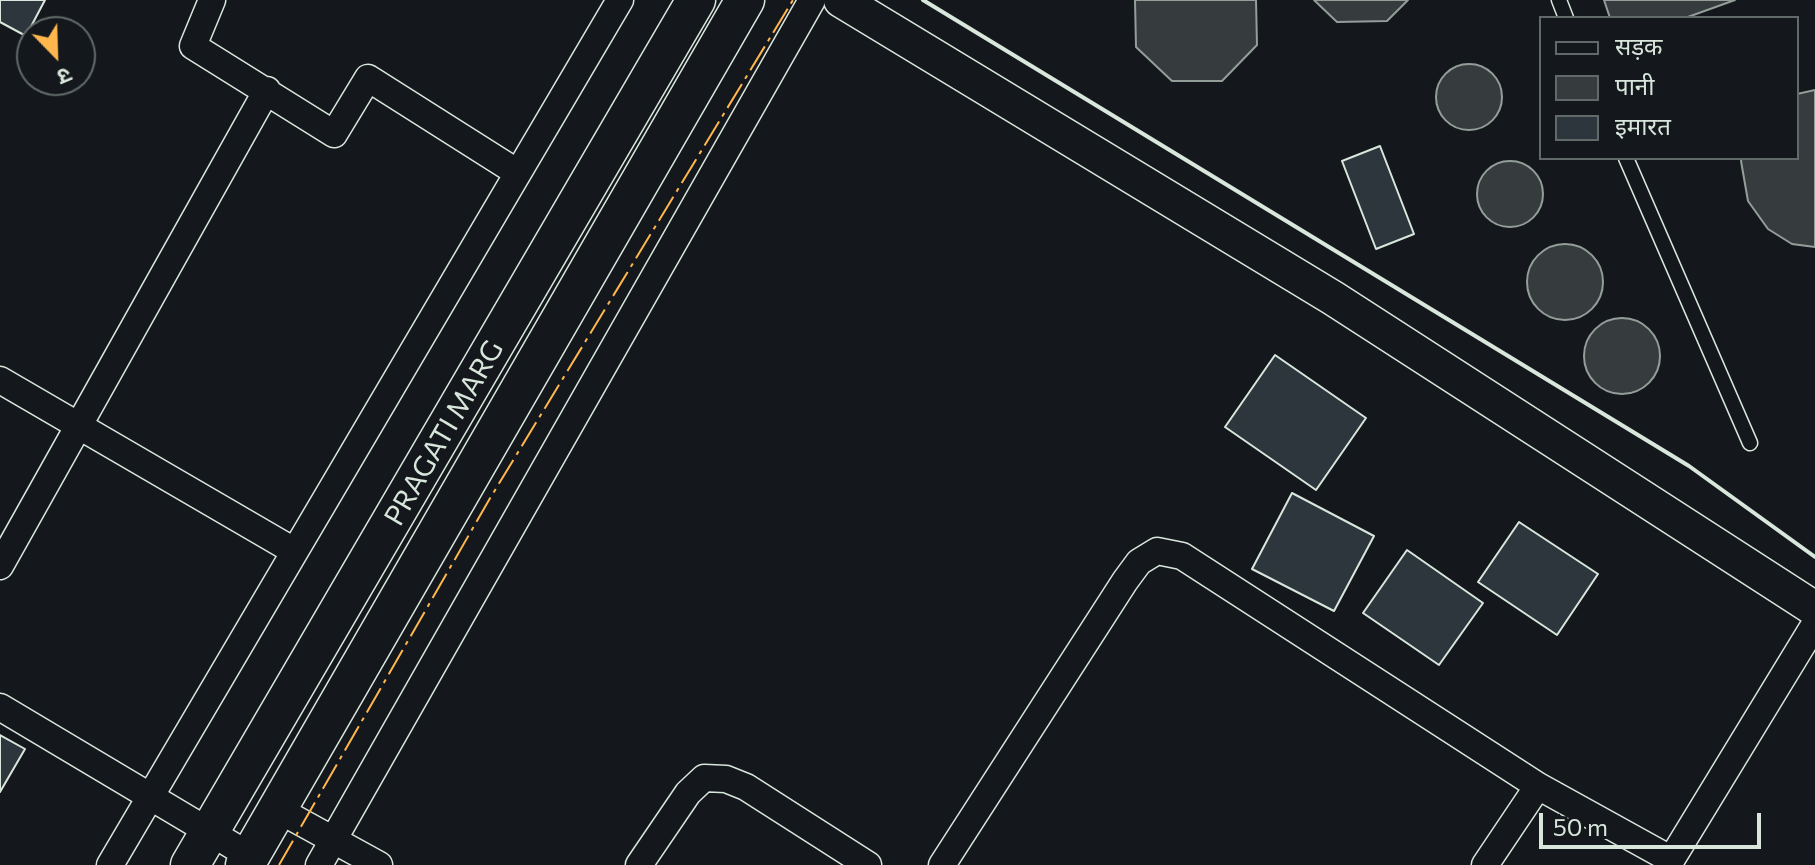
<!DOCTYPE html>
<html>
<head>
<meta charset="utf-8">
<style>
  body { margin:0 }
  #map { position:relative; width:1815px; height:865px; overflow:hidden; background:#14181c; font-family:Commissioner,"Noto Sans Devanagari",sans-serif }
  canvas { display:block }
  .legend { position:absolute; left:1539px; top:16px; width:260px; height:144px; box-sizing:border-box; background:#14181c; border:2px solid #626a69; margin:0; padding:10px 14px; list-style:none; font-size:24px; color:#d8e6dc }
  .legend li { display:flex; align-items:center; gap:16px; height:40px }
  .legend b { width:40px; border:2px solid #626a69 }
  .north { position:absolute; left:16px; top:16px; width:80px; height:80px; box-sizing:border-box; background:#14181c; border:2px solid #626a69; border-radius:50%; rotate:157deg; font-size:22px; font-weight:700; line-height:32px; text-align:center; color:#d8e6dc }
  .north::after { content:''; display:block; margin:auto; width:28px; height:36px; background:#ffb74d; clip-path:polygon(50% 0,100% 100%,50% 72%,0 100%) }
  .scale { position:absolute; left:1539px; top:813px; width:222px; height:36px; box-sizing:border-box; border:4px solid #d8e6dc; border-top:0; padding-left:10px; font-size:24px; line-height:28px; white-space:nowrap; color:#d8e6dc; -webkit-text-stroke:6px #14181c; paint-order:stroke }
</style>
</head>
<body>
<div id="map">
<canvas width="1815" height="865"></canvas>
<ul class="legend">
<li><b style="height:10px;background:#14181c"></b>सड़क</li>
<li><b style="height:22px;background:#363b3e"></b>पानी</li>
<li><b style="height:22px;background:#2c363c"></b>इमारत</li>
</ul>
<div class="north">उ</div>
<div class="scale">50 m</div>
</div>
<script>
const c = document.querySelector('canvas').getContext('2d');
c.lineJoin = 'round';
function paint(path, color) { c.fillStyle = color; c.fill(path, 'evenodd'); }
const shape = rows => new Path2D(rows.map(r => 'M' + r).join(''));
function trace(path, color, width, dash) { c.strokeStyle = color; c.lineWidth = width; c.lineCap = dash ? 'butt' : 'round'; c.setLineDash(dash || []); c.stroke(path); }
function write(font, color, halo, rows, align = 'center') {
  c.font = font + ' Commissioner,sans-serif'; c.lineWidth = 6; c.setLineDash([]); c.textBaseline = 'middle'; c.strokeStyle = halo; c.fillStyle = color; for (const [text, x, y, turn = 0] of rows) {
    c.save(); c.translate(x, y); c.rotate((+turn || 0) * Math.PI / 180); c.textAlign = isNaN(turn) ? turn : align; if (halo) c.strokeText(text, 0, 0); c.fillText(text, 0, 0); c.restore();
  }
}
const water = shape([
  [1135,0,1256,0,1257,45,1222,81,1172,81,1136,47,1135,0],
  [1314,0,1408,0,1387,21,1337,22,1314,0],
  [1604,0,1735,0,1685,18,1610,18,1604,0],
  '1436 97a33 33 0 1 1 66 0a33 33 0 1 1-66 0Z',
  [1815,90,1815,247,1792,244,1768,229,1748,201,1741,161,1742,158,1797,158,1797,94,1815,90],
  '1477 194a33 33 0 1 1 66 0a33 33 0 1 1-66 0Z',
  '1527 282a38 38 0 1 1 76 0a38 38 0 1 1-76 0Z',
  '1584 356a38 38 0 1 1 76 0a38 38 0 1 1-76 0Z'
]);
paint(water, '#363b3e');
trace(water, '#939e99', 2);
const building = shape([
  [0,0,45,0,26,36,0,22,0,0],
  [1380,146,1414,234,1376,249,1342,161,1380,146],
  [1275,355,1366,418,1316,490,1225,427,1275,355],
  [1292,493,1374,536,1334,611,1252,569,1292,493],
  [1519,522,1598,574,1557,635,1478,582,1519,522],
  [1407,550,1483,603,1439,665,1363,613,1407,550],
  [0,735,25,749,0,792,0,735]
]);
paint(building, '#2c363c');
trace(building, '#d8e6dc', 2);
const service = shape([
  [1559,0,1566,18],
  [1626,158,1750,443]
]);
const minor = shape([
  [212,0,193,46,334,134,368,78,518,173],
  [0,380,294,551],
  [0,566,267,90],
  [0,707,250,856],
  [277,809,379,865],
  [110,865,620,0],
  [319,865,812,0],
  [639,865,688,793,704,778,726,779,746,787,868,865],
  [942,865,1125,581,1139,562,1157,551,1182,556,1538,786,1670,859],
  [1485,865,1538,786],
  [1668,865,1815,624]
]);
const tertiary = shape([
  [841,0,1333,298,1815,609]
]);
const secondary = shape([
  [190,865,696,0],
  [245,865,745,0]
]);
trace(service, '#d8e6dc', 17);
trace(minor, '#d8e6dc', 29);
trace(tertiary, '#d8e6dc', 37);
trace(secondary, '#d8e6dc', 41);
trace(service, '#14181c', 14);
trace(minor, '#14181c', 26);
trace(tertiary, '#14181c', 34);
trace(secondary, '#14181c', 38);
trace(shape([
  [923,0,1689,466,1815,557]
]), '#d8e6dc', 4);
trace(shape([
  [279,865,489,500,793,0]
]), '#ffb74d', 2, [28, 6, 4, 6]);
write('28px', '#d8e6dc', '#14181c', [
  ["PRAGATI MARG",444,433,-60]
]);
</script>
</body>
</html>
